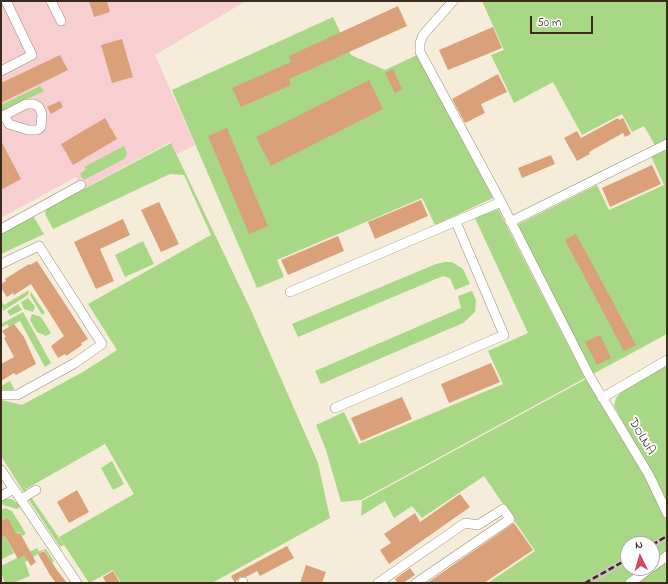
<!DOCTYPE html>
<html>
<head>
<meta charset="utf-8">
<style>
  body { margin:0 }
  #map { position:relative; width:668px; height:584px; overflow:hidden; background:#f5edda; font-family:"Indie Flower",sans-serif }
  canvas { display:block }
  .frame { position:absolute; inset:0; border:2px solid #3b2a1e; pointer-events:none }
  .north { position:absolute; left:620px; top:536px; width:40px; height:40px; box-sizing:border-box; background:#fff; border:1px solid #b1aaa5; border-radius:50%; rotate:355deg; font-size:11px; font-weight:700; line-height:16px; text-align:center; color:#3b2a1e }
  .north::after { content:''; display:block; margin:auto; width:14px; height:18px; background:#d1495b; clip-path:polygon(50% 0,100% 100%,50% 72%,0 100%) }
  .scale { position:absolute; left:530px; top:16px; width:63px; height:18px; box-sizing:border-box; border:2px solid #3b2a1e; border-top:0; padding-left:5px; font-size:12px; line-height:14px; white-space:nowrap; color:#3b2a1e; -webkit-text-stroke:3px #fff; paint-order:stroke }
</style>
</head>
<body>
<div id="map">
<canvas width="668" height="584"></canvas>
<div class="frame"></div>
<div class="north">N</div>
<div class="scale">50 m</div>
</div>
<script>
const c = document.querySelector('canvas').getContext('2d');
c.lineJoin = 'round';
function paint(path, color) { c.fillStyle = color; c.fill(path, 'evenodd'); }
const shape = rows => new Path2D(rows.map(r => 'M' + r).join(''));
function trace(path, color, width, dash) { c.strokeStyle = color; c.lineWidth = width; c.lineCap = dash ? 'butt' : 'round'; c.setLineDash(dash || []); c.stroke(path); }
function write(font, color, halo, rows, align = 'center') {
  c.font = font + ' "Indie Flower",sans-serif'; c.lineWidth = 4; c.setLineDash([]); c.textBaseline = 'middle'; c.strokeStyle = halo; c.fillStyle = color; for (const [text, x, y, turn = 0] of rows) {
    c.save(); c.translate(x, y); c.rotate((+turn || 0) * Math.PI / 180); c.textAlign = isNaN(turn) ? turn : align; if (halo) c.strokeText(text, 0, 0); c.fillText(text, 0, 0); c.restore();
  }
}
paint(shape([
  [1,1,246,1,155,55,195,145,177,154,170,142,83,189,76,177,1,218]
]), '#f7cfd1');
paint(shape([
  [667,534,667,540,652,548,652,544,649,544],
  [628,556,628,562,592,583,581,583]
]), '#d2bdc6');
paint(shape([
  [482,1,667,1,667,139,655,145,644,126,632,132,622,114,582,135,553,82,514,103,491,55,504,50],
  [333,17,351,55,385,70,417,55,493,198,435,225,422,198,277,260,284,277,257,288,172,90],
  [40,86,44,91,1,112,1,105],
  [171,143,250,308,318,463,330,518,212,583,121,583,113,570,89,583,59,537,134,494,105,444,26,489,12,467,27,491,23,491,1,456,1,400,22,405,83,372,117,350,88,304,211,235,184,175,170,174,53,229,46,216,45,212,48,208],
  [124,146,127,154,124,159,84,180,80,174,86,169,84,167],
  [667,149,667,334,593,374,517,225,597,185,609,210,664,185,651,156],
  [498,209,585,378,361,500,341,502,326,450,316,425,344,412,359,444,503,384,488,351,528,333,475,218],
  [33,216,44,234,1,254,1,233],
  [143,241,154,264,125,277,115,255],
  [445,262,452,262,463,269,470,284,455,290,450,278,443,276,298,337,292,324,436,264],
  [29,290,28,295,3,311,1,300,4,305],
  [472,291,476,300,475,312,463,323,321,384,315,371,461,308,458,296],
  [31,292,45,313,42,315,30,295],
  [28,298,35,307,33,312,24,309,21,302],
  [18,304,22,310,10,316,7,311],
  [23,312,51,363,45,367,20,321,9,327,7,324,1,328,1,324],
  [32,314,41,317,51,333,46,336,37,332,30,320],
  [667,363,667,501,614,406,616,398,623,390],
  [586,379,650,486,667,522,667,534,649,544,628,544,628,556,581,583,488,583,535,551,484,476,422,518,412,506,394,518,385,501,361,516,362,501],
  [10,381,15,391,1,390,1,386],
  [112,461,124,484,113,490,101,468],
  [31,497,64,545,60,547,29,500],
  [4,499,12,499,21,506,17,509,3,505,1,500],
  [5,508,12,511,26,534,22,536,20,532,15,535,8,518,1,521,1,510],
  [5,536,14,553,1,560,1,538],
  [667,540,667,583,592,583,628,562,628,568,652,568,652,548],
  [37,548,39,551,46,549,54,561,52,563,44,550,25,562,30,576,13,583,5,583,1,573,1,566]
]), '#a8d785');
paint(shape([
  [89,1,107,1,110,12,94,17],
  [398,6,407,26,289,79,291,85,241,107,232,88,291,62,289,56],
  [493,27,502,48,448,70,439,50],
  [122,39,133,77,112,83,101,45],
  [60,55,68,70,1,103,1,83],
  [393,69,402,89,395,93,385,73],
  [498,74,507,92,481,104,485,113,465,123,452,99],
  [369,80,383,109,271,166,256,137],
  [60,101,63,107,51,114,47,107],
  [105,118,117,139,73,165,61,144],
  [618,118,619,120,623,118,631,134,625,137,623,133,589,152,590,154,577,161,564,138,577,131,581,138],
  [227,128,268,226,249,234,208,136],
  [1,141,21,179,1,190],
  [551,155,555,164,522,178,518,168],
  [652,165,661,184,610,207,602,188],
  [421,200,428,216,375,239,368,222],
  [159,202,179,244,161,252,141,210],
  [123,219,130,235,100,249,114,281,96,289,74,242],
  [576,234,636,345,624,351,565,240],
  [338,236,344,251,288,275,281,260],
  [37,261,88,339,81,343,82,345,66,356,65,354,58,358,51,346,64,336,31,284,14,295,13,293,7,297,1,288,1,284,6,281,5,279,29,264,30,265],
  [14,324,24,337,36,364,16,375,14,373,1,381,1,364,14,357,4,338,6,337,2,331],
  [600,335,611,358,597,365,585,342],
  [491,363,500,382,449,403,441,384],
  [402,397,412,419,361,441,351,418],
  [77,490,89,512,69,523,57,502],
  [460,494,470,507,389,564,380,550,391,543,384,534,415,513,420,522],
  [8,518,16,534,20,533,36,562,31,566,24,555,18,559,5,536,1,538,1,521],
  [514,523,533,550,484,583,427,583],
  [287,546,294,558,260,576,257,571,246,577,240,577,235,583,231,576],
  [44,551,57,570,67,583,56,583,50,575,38,554],
  [306,565,326,572,322,583,300,583],
  [410,568,415,575,403,583,397,583,395,579],
  [113,571,120,583,106,583,103,577]
]), '#daa07a');
const minor = shape([
  [51,1,61,21],
  [453,1,423,35,420,43,420,52,501,202,590,377,649,475,667,513],
  [1,71,32,55,6,1],
  [1,117,26,104,34,104,39,107,42,114,41,127,37,130,28,130,9,124,4,115],
  [510,222,667,144],
  [1,229,81,185],
  [1,264,39,246,102,344,75,363,17,395,1,395],
  [290,292,501,202],
  [602,398,667,360],
  [335,408,504,335,456,222],
  [1,470,77,583],
  [1,496,14,489],
  [21,499,36,490],
  [243,583,243,582],
  [378,583,465,523,478,525,503,509,510,519,416,583],
  [630,583,667,556]
]);
trace(minor, '#988c7c', 10);
trace(minor, '#fff', 9);
trace(shape([
  [652,545,667,536],
  [585,583,628,559]
]), '#3b2a1e', 2.5, [6, 3]);
write('13px', '#3b2a1e', '#fff', [
  ["DOLNA",641,437,59]
]);
</script>
</body>
</html>
